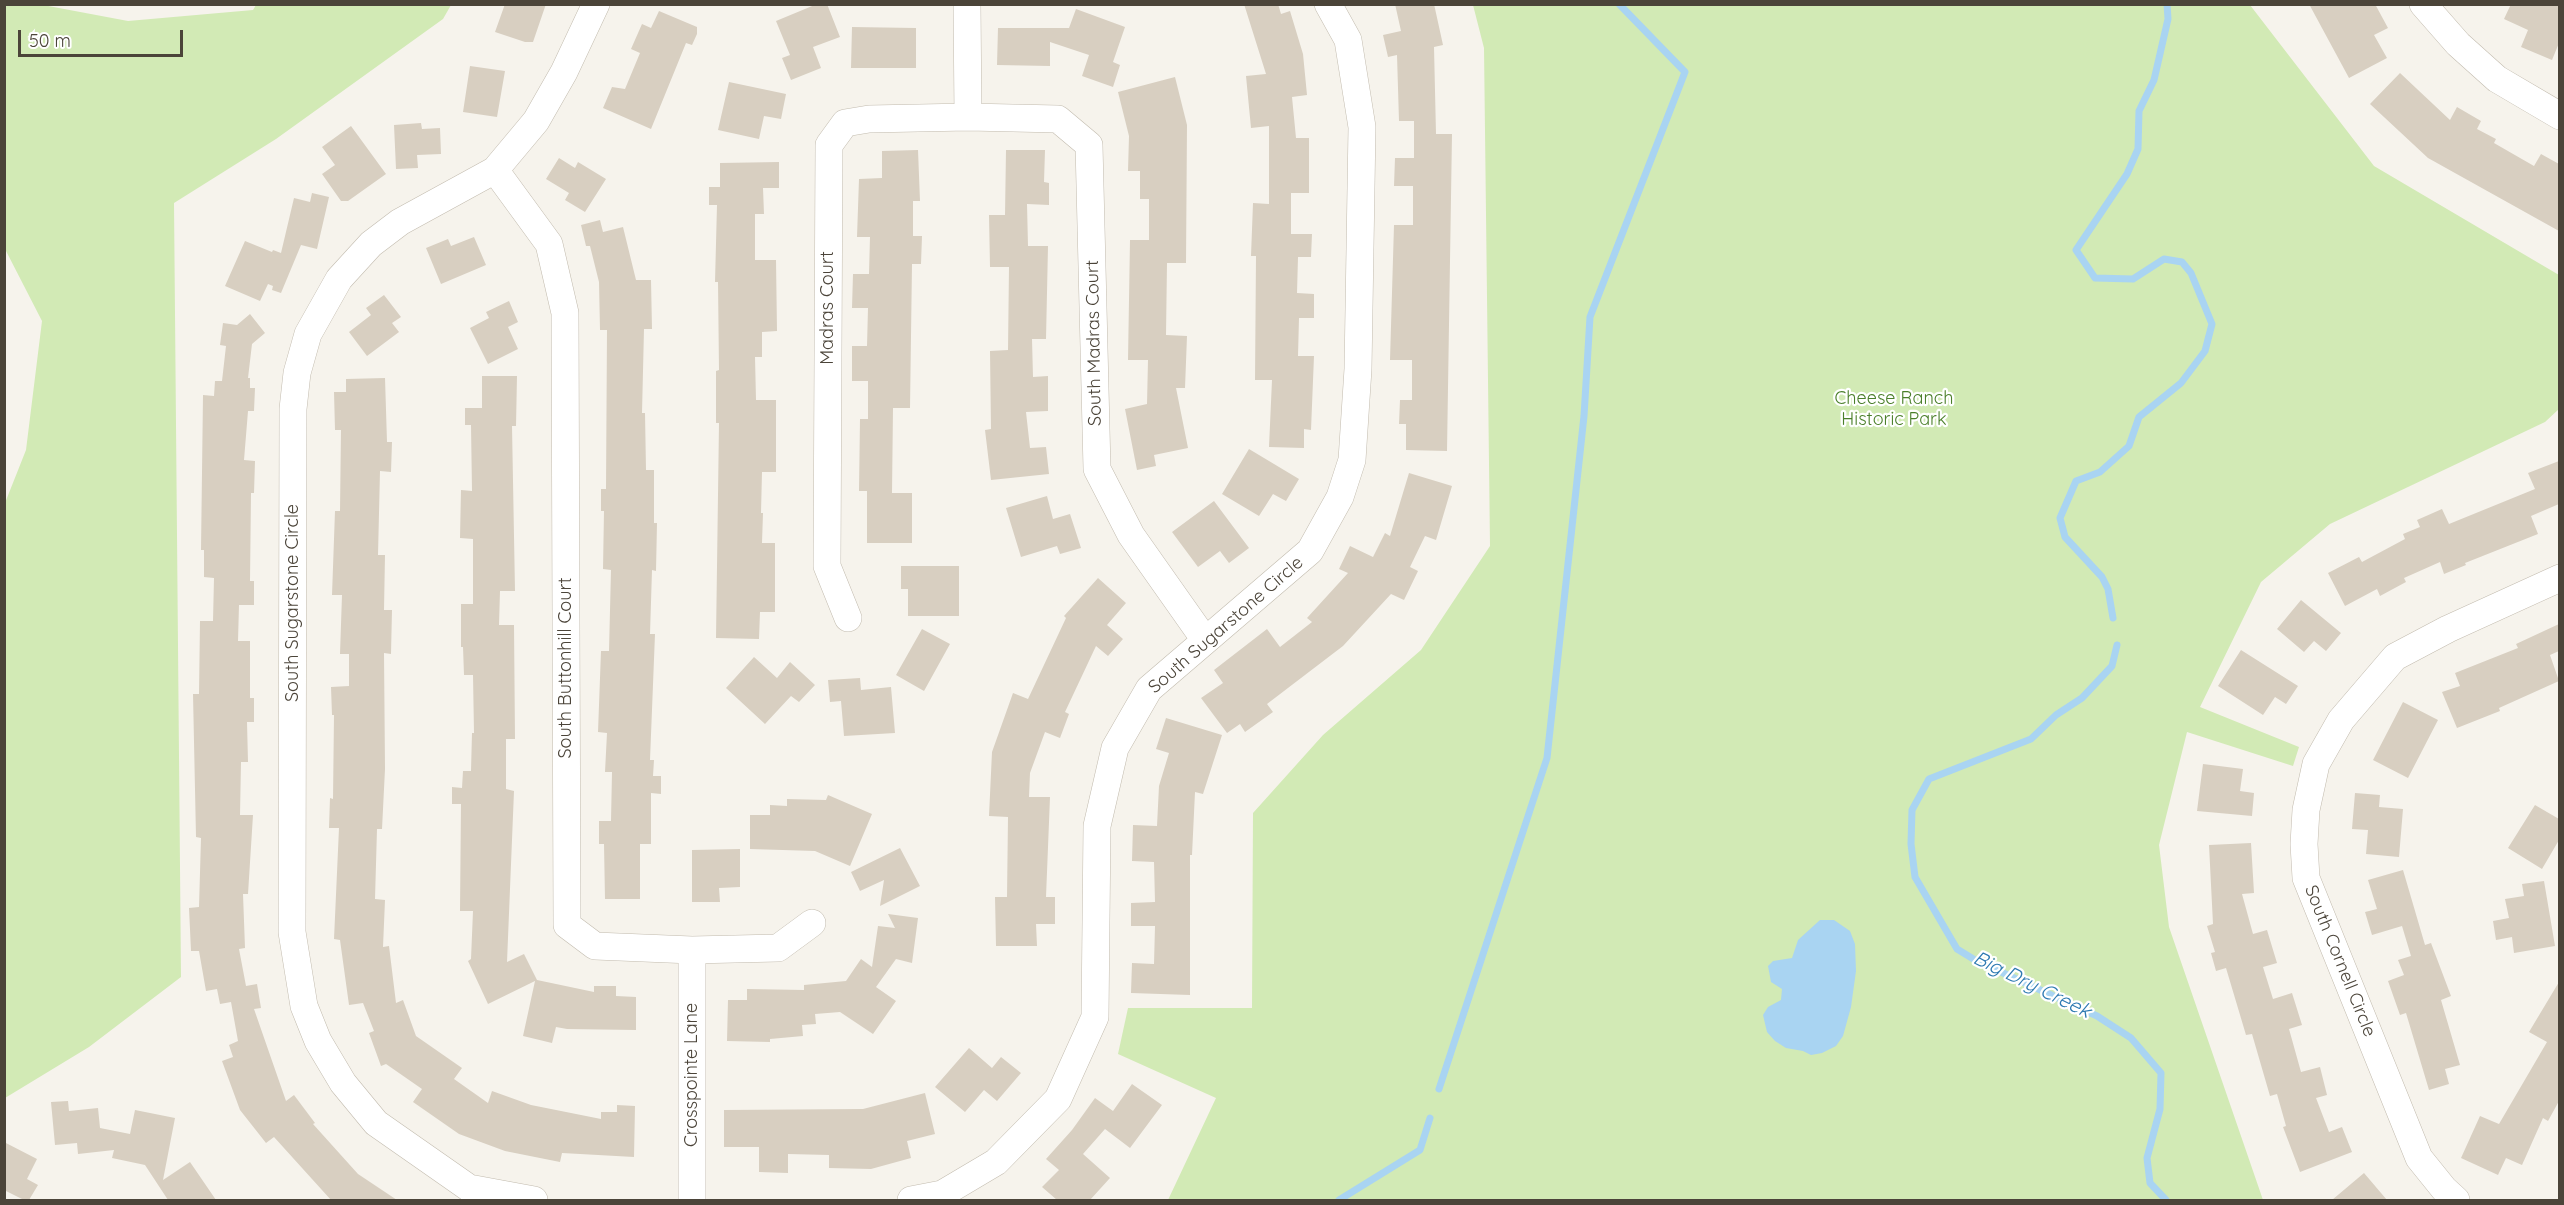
<!DOCTYPE html>
<html>
<head>
<meta charset="utf-8">
<style>
  body { margin:0 }
  #map { position:relative; width:2564px; height:1205px; overflow:hidden; background:#f6f3ec; font-family:Quicksand,sans-serif }
  canvas { display:block }
  .frame { position:absolute; inset:0; border:6px solid #4b4439; pointer-events:none }
  .scale { position:absolute; left:18px; top:30px; width:165px; height:27px; box-sizing:border-box; border:3px solid #4b4439; border-top:0; padding-left:8px; font-size:18px; line-height:21px; white-space:nowrap; color:#4b4439; -webkit-text-stroke:4px #fff; paint-order:stroke }
</style>
</head>
<body>
<div id="map">
<canvas width="2564" height="1205"></canvas>
<div class="frame"></div>
<div class="scale">50 m</div>
</div>
<script>
const c = document.querySelector('canvas').getContext('2d');
c.lineJoin = 'round';
function paint(path, color) { c.fillStyle = color; c.fill(path, 'evenodd'); }
const shape = rows => new Path2D(rows.map(r => 'M' + r).join(''));
function trace(path, color, width, dash) { c.strokeStyle = color; c.lineWidth = width; c.lineCap = dash ? 'butt' : 'round'; c.setLineDash(dash || []); c.stroke(path); }
function write(font, color, halo, rows, align = 'center') {
  c.font = font + ' Quicksand,sans-serif'; c.lineWidth = 4.5; c.setLineDash([]); c.textBaseline = 'middle'; c.strokeStyle = halo; c.fillStyle = color; for (const [text, x, y, turn = 0] of rows) {
    c.save(); c.translate(x, y); c.rotate((+turn || 0) * Math.PI / 180); c.textAlign = isNaN(turn) ? turn : align; if (halo) c.strokeText(text, 0, 0); c.fillText(text, 0, 0); c.restore();
  }
}
paint(shape([
  [5,4,43,5,128,21,253,10,256,5,451,5,443,19,276,139,174,203,181,977,89,1047,5,1098,5,503,26,450,42,321,5,249],
  [1473,5,2250,5,2374,166,2559,275,2559,409,2545,422,2330,524,2261,582,2200,707,2299,747,2293,766,2187,732,2159,845,2169,927,2263,1200,1168,1200,1216,1098,1118,1054,1128,1008,1252,1008,1253,813,1323,735,1421,650,1490,546,1484,48]
]), '#d2eab5');
paint(shape([
  [1820,920,1834,920,1850,931,1855,944,1856,971,1851,1007,1843,1036,1836,1046,1822,1053,1811,1055,1803,1051,1786,1048,1775,1041,1767,1032,1763,1015,1768,1007,1781,1000,1782,989,1771,982,1768,966,1773,961,1792,958,1798,940]
]), '#a9d4f2');
trace(shape([
  [2113,618,2108,589,2102,577,2065,537,2060,518,2076,481,2100,472,2129,446,2139,417,2181,383,2205,351,2212,324,2191,273,2182,262,2164,259,2133,279,2095,278,2076,250,2127,174,2138,149,2139,111,2154,80,2168,19,2167,4],
  [2117,645,2112,666,2082,698,2056,715,2031,739,1929,779,1912,810,1911,844,1915,877,1957,949,1975,960,2097,1016,2131,1038,2161,1073,2160,1109,2147,1158,2150,1183,2166,1200],
  [1439,1089,1547,758,1584,416,1590,317,1685,72,1619,4],
  [1339,1200,1420,1150,1430,1118]
]), '#a9d4f2', 7);
paint(shape([
  [505,4,546,4,533,42,525,42,495,32],
  [817,4,827,4,840,37,813,47,821,68,791,80,782,58,790,55,776,21],
  [1244,4,1278,4,1281,14,1290,11,1303,54,1307,95,1292,97,1296,138,1309,138,1309,193,1291,193,1291,234,1312,234,1311,257,1298,257,1297,293,1314,294,1314,318,1299,318,1298,356,1314,356,1311,430,1304,429,1304,448,1269,447,1272,380,1255,380,1256,256,1251,256,1253,203,1269,204,1269,126,1251,128,1246,76,1266,74],
  [1395,4,1434,4,1443,45,1434,47,1436,134,1452,134,1447,451,1406,450,1406,424,1399,424,1400,400,1412,400,1412,360,1390,360,1394,225,1413,225,1413,186,1394,186,1395,158,1414,158,1414,121,1399,121,1397,55,1388,57,1383,35,1401,31],
  [2309,4,2375,4,2388,28,2374,35,2387,58,2349,78],
  [2511,4,2559,4,2559,43,2552,60,2521,47,2528,30,2504,19],
  [1076,9,1125,27,1113,62,1120,65,1113,87,1082,76,1089,55,1050,42,1050,66,997,65,998,28,1069,28],
  [659,11,697,27,697,34,692,45,686,43,651,129,603,108,612,87,625,89,640,53,631,49,642,24,651,28],
  [852,27,916,28,916,68,851,68],
  [470,66,505,71,497,117,463,112],
  [2400,73,2450,120,2457,107,2481,121,2477,129,2496,139,2494,143,2534,166,2541,154,2559,164,2559,231,2428,158,2370,104],
  [1175,77,1187,125,1186,263,1167,263,1166,335,1187,336,1185,388,1176,388,1188,448,1154,455,1156,466,1137,470,1125,409,1147,404,1148,360,1128,360,1130,240,1149,240,1149,199,1140,199,1140,171,1128,171,1129,136,1118,92],
  [729,82,786,94,781,119,764,116,759,139,718,130],
  [421,123,422,129,440,128,441,154,417,155,418,168,396,169,394,125],
  [351,126,386,174,348,201,341,201,322,174,335,165,322,147],
  [918,150,920,201,913,201,913,236,922,236,921,264,912,264,910,408,893,408,892,493,912,493,912,543,867,543,867,491,859,491,860,419,868,419,868,381,852,381,852,346,867,346,868,308,852,308,853,274,869,274,870,237,857,237,859,179,882,178,882,151],
  [1006,150,1045,150,1044,182,1049,183,1049,205,1027,204,1028,246,1048,246,1046,339,1032,339,1033,377,1048,376,1048,411,1026,412,1030,448,1046,447,1049,474,991,480,985,430,991,429,990,351,1008,350,1009,267,990,267,989,215,1005,215],
  [559,158,575,168,578,162,606,179,585,212,565,200,569,193,546,179],
  [779,162,779,188,763,188,764,214,755,214,755,260,776,260,777,331,762,332,762,357,755,357,756,400,776,400,776,472,762,472,761,513,763,513,762,543,775,543,775,612,760,612,759,639,716,638,719,423,716,423,716,371,719,370,718,282,715,282,717,205,709,205,709,187,720,187,720,163],
  [312,193,329,197,317,249,301,245,281,293,272,290,273,286,268,284,260,301,225,286,245,241,272,252,273,250,281,253,294,198,310,202],
  [600,220,603,232,623,227,636,280,651,280,652,329,644,329,642,413,645,413,646,470,654,470,654,523,657,523,656,571,652,570,650,634,655,634,650,760,654,760,653,776,661,776,661,794,651,793,651,844,640,844,640,899,605,899,604,844,599,844,599,821,611,821,612,772,605,772,607,733,598,732,601,651,609,651,611,570,603,569,604,511,601,511,601,489,606,489,607,330,600,330,599,282,590,246,586,246,581,225],
  [474,237,486,265,441,284,426,248,448,239,451,246],
  [384,295,401,317,392,323,399,332,367,356,349,332,371,315,366,308],
  [509,301,518,322,508,327,518,349,488,364,470,328,489,318,486,312],
  [250,314,265,333,252,344,248,378,250,378,250,388,255,388,254,411,248,411,244,460,255,461,254,493,251,493,250,581,254,581,254,605,239,605,238,641,250,641,250,698,254,698,254,722,247,722,248,762,241,762,240,815,253,815,248,894,243,894,245,948,239,949,246,986,257,984,261,1008,254,1009,286,1101,294,1095,315,1123,313,1124,358,1174,397,1200,331,1200,274,1137,266,1143,240,1110,222,1061,233,1057,229,1045,238,1041,231,1002,220,1004,217,989,206,991,199,951,191,951,189,908,199,907,201,838,196,837,193,694,199,694,200,621,213,621,214,578,204,577,204,550,201,550,203,395,214,396,215,381,222,381,226,346,220,345,223,323,237,325],
  [482,376,517,376,516,426,512,426,515,591,500,591,499,625,514,625,515,739,506,739,506,789,514,791,507,962,524,954,537,980,594,992,594,986,616,986,616,996,636,997,636,1030,567,1029,556,1027,552,1043,523,1036,535,981,488,1004,468,961,471,959,473,911,460,911,461,804,452,804,452,787,462,788,463,771,471,771,472,733,474,733,473,675,464,675,463,647,461,647,461,604,473,604,473,539,460,538,461,490,472,491,471,425,465,425,465,408,482,408],
  [385,378,387,442,392,442,391,472,380,471,378,555,385,555,384,610,392,610,391,654,384,653,385,769,382,829,377,829,375,899,385,900,383,947,389,946,396,1003,403,1000,416,1036,462,1068,454,1079,488,1103,492,1091,531,1105,601,1119,601,1112,617,1112,617,1105,635,1106,634,1157,562,1153,560,1162,505,1151,459,1134,413,1102,422,1089,386,1064,381,1066,369,1033,374,1031,363,1003,349,1005,340,940,334,939,339,828,329,828,330,798,333,799,334,715,332,715,331,687,349,686,349,654,340,654,342,595,332,595,335,511,340,511,341,430,335,430,334,392,346,392,346,379],
  [1249,449,1299,479,1286,501,1273,494,1259,516,1222,494],
  [2559,461,2559,504,2531,516,2538,534,2465,563,2466,565,2444,574,2440,562,2404,578,2406,582,2380,596,2377,589,2345,606,2328,573,2359,557,2362,562,2405,539,2403,534,2420,527,2417,520,2442,509,2449,524,2535,489,2528,473],
  [1409,473,1452,486,1436,540,1425,536,1410,567,1418,571,1404,600,1391,594,1343,646,1267,704,1273,712,1245,732,1240,724,1227,733,1201,698,1223,683,1214,670,1267,629,1280,647,1312,622,1307,618,1348,573,1339,569,1350,546,1373,557,1385,533,1390,536],
  [1047,496,1053,519,1070,514,1081,548,1060,554,1057,546,1021,557,1006,508],
  [1214,501,1249,548,1229,563,1220,551,1198,567,1172,532],
  [901,566,959,566,959,616,908,616,908,589,901,589],
  [1098,578,1126,603,1107,625,1123,639,1108,656,1096,646,1065,712,1069,714,1060,738,1045,732,1030,773,1029,797,1050,797,1046,897,1055,897,1055,924,1036,924,1037,946,996,946,995,897,1007,897,1008,817,989,816,992,752,1013,693,1028,699,1066,618,1064,616],
  [2301,600,2341,633,2326,651,2314,641,2304,652,2277,629],
  [2559,624,2559,651,2550,655,2559,681,2499,708,2500,711,2457,728,2442,692,2460,686,2455,673,2518,648,2516,644],
  [922,629,950,644,924,691,896,675],
  [2241,650,2298,686,2286,704,2275,697,2263,715,2218,686],
  [754,657,777,678,790,662,815,685,799,702,791,696,765,724,726,688],
  [860,678,861,690,891,687,895,733,844,736,841,701,830,702,828,680],
  [2403,702,2438,720,2408,778,2373,760],
  [1166,718,1222,735,1203,794,1195,792,1192,855,1190,855,1190,995,1131,993,1132,963,1154,964,1155,926,1131,926,1131,903,1155,902,1154,862,1132,861,1133,825,1157,826,1159,786,1169,753,1156,749],
  [2203,764,2243,769,2240,791,2254,793,2252,816,2197,811],
  [2355,793,2380,795,2379,807,2403,809,2399,857,2366,854,2368,830,2352,829],
  [828,795,872,814,850,866,815,851,750,849,750,815,770,815,770,805,787,806,787,799,826,800],
  [2535,805,2559,819,2559,840,2542,869,2508,848],
  [2251,843,2254,893,2242,894,2253,934,2267,930,2277,963,2263,967,2273,999,2292,993,2302,1025,2289,1029,2301,1072,2320,1067,2327,1095,2316,1098,2329,1132,2342,1127,2352,1152,2300,1172,2283,1127,2286,1126,2277,1094,2270,1096,2252,1034,2246,1035,2226,968,2216,971,2211,953,2215,952,2207,926,2213,924,2209,845],
  [900,848,920,886,880,906,884,880,860,891,851,872],
  [740,849,740,887,719,888,720,902,692,902,692,850],
  [2403,870,2425,945,2431,943,2451,996,2441,1000,2460,1065,2445,1069,2449,1084,2429,1090,2406,1013,2400,1015,2388,981,2404,975,2398,960,2411,956,2402,926,2372,935,2365,912,2377,909,2368,880],
  [2544,881,2555,946,2514,953,2512,937,2496,940,2493,921,2509,918,2505,899,2524,896,2522,884],
  [888,914,918,918,912,963,896,959,876,987,896,1001,873,1034,840,1012,815,1014,816,1024,802,1025,803,1036,770,1039,770,1042,727,1041,728,1000,747,1000,747,989,804,990,804,985,846,981,861,959,872,967,878,926,895,928],
  [2559,982,2559,1101,2548,1121,2543,1118,2522,1165,2506,1158,2498,1175,2461,1158,2480,1116,2499,1124,2547,1042,2529,1032],
  [969,1048,992,1068,1001,1057,1021,1073,997,1101,984,1090,965,1112,935,1087],
  [1132,1084,1162,1105,1130,1148,1105,1129,1083,1154,1110,1178,1090,1200,1057,1200,1042,1187,1059,1170,1046,1159,1072,1130,1095,1098,1113,1111],
  [925,1093,935,1134,907,1141,911,1158,871,1169,829,1168,829,1155,788,1154,788,1173,759,1172,759,1147,724,1147,724,1110,863,1109],
  [68,1101,69,1111,98,1108,100,1128,130,1134,135,1110,175,1118,163,1180,190,1162,216,1200,168,1200,145,1165,112,1158,114,1150,78,1154,77,1143,55,1145,51,1102],
  [4,1142,37,1159,27,1179,38,1185,29,1200,24,1200,4,1190],
  [2364,1173,2387,1200,2332,1200]
]), '#d8cfc1');
const minor = shape([
  [967,4,968,117],
  [2423,4,2458,44,2497,79,2560,116],
  [495,170,549,244,565,313,567,925,595,946,692,950,778,948,812,923],
  [848,618,827,566,829,145,845,123,869,119,968,117,1058,119,1089,145,1097,469,1131,535,1205,640],
  [692,950,692,1200],
  [534,1200,469,1188,376,1123,343,1083,318,1041,304,1006,292,932,293,409,297,373,308,334,339,279,371,244,400,222,495,170,536,121,564,72,596,4],
  [911,1200,942,1194,996,1162,1058,1099,1095,1017,1097,826,1115,748,1149,689,1310,551,1340,497,1352,460,1358,369,1362,127,1348,40,1328,4],
  [2456,1200,2444,1189,2419,1158,2306,878,2304,844,2306,810,2316,764,2341,720,2395,657,2448,629,2560,578]
]);
trace(minor, '#c2bbae', 28);
trace(minor, '#fff', 27);
write('18px', '#4b4439', '#fff', [
  ["Madras Court",828,308,-90],
  ["South Madras Court",1094,343,-91],
  ["South Sugarstone Circle",293,603,-90],
  ["South Sugarstone Circle",1226,625,-41],
  ["South Buttonhill Court",566,668,-90],
  ["South Cornell Circle",2340,961,68],
  ["Crosspointe Lane",692,1075,-90]
]);
write('18px', '#4a7f2a', '#fff', [
  ["Cheese Ranch",1894,399],
  ["Historic Park",1894,420]
]);
write('italic 20px', '#2e7ab2', '#fff', [
  ["Big Dry Creek",2032,985,26]
]);
</script>
</body>
</html>
